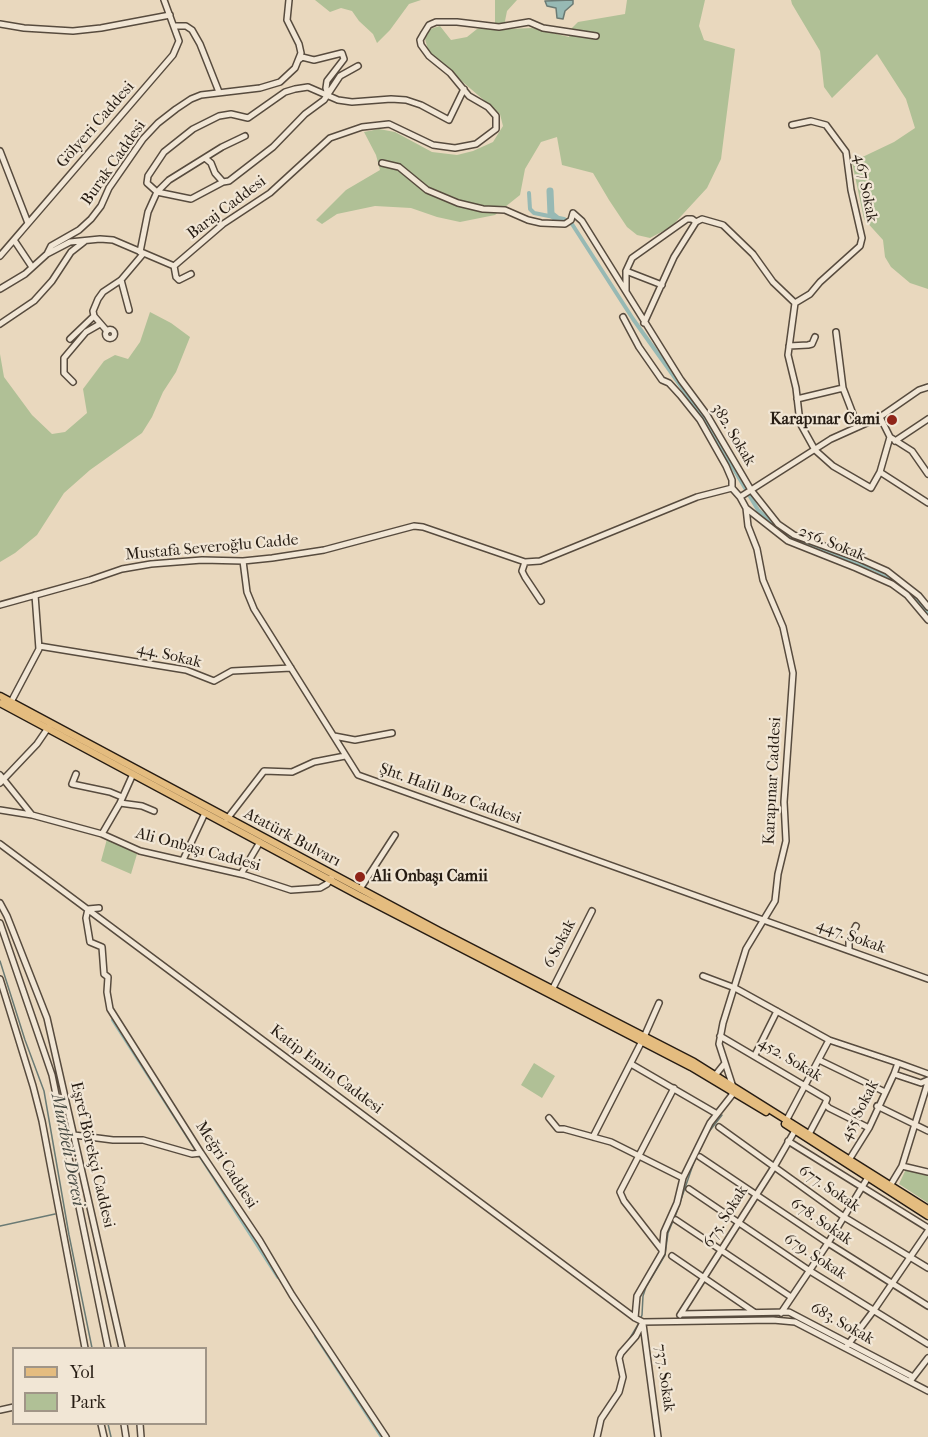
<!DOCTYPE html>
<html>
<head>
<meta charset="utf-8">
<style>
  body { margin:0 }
  #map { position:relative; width:928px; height:1437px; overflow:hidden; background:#e9d8be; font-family:"IM FELL French Canon",serif }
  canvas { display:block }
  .legend { position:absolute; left:12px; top:1347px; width:195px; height:78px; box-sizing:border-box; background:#f1e6d5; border:2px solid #a09587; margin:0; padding:8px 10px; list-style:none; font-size:18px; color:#261c13 }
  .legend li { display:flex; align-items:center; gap:12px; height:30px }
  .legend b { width:30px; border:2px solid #a09587 }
</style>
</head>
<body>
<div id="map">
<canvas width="928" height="1437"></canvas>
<ul class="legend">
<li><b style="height:8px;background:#e4bc7f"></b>Yol</li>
<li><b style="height:16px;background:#b0c096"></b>Park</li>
</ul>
</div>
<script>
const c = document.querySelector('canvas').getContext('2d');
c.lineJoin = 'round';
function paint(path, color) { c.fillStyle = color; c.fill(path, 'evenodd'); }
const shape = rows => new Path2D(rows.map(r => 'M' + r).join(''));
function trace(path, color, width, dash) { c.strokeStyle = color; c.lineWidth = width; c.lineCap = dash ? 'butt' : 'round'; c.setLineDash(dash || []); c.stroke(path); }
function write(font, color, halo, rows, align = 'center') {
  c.font = font + ' "IM FELL French Canon",serif'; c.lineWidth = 4.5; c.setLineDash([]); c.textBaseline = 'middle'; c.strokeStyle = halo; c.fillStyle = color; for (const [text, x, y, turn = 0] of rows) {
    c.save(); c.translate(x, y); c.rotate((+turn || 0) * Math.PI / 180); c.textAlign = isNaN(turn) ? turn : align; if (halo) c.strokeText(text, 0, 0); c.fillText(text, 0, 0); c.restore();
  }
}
paint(shape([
  [315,0,421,0,409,4,390,30,377,43,373,34,359,21,352,11,341,8,330,12],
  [495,0,517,0,507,11,505,21,508,29,532,28,569,37,570,30,578,22,625,14,627,0,705,0,699,26,704,40,735,49,721,159,707,188,671,227,650,238,637,235,627,227,609,200,593,173,562,165,557,137,541,142,525,169,520,195,495,215,460,222,437,217,411,208,375,206,337,214,322,224,316,220,346,190,380,170,376,155,364,132,379,129,395,132,432,152,457,155,473,151,493,142,503,126,500,114,429,53,425,39,430,29,440,26,451,40,467,37,477,29,495,23],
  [791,0,928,0,928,289,910,283,891,267,885,257,883,240,864,219,852,162,894,142,915,128,906,99,877,54,832,98,824,87,820,51,792,4],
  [150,312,171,323,190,337,176,372,163,392,152,417,142,433,90,470,64,493,37,535,15,553,0,562,0,354,4,377,32,415,52,434,65,432,87,413,83,389,104,361,115,355,128,359,140,342],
  [107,839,137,854,131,874,101,861],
  [534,1063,555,1076,542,1098,521,1085],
  [906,1169,923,1175,928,1174,928,1203,899,1184]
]), '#b0c096');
const water = shape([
  [573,0,573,4,565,11,563,19,557,18,556,8,547,6,545,1,573,0]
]);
paint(water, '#97b9b4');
trace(water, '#6a7a74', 1.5);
trace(shape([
  [0,961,25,1040,44,1091,69,1235,92,1348],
  [708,1133,722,1115],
  [77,1162,87,1204],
  [675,1217,696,1156],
  [0,1226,55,1214],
  [627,1343,639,1323,642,1315,643,1296,646,1287,665,1255,668,1233,673,1221],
  [108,1424,111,1437]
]), '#6a7a74', 1.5);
trace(shape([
  [529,193,530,209,534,213,564,219,572,224,633,319,705,420,758,510,789,538,874,569,904,586,928,612],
  [113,1020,278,1277],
  [316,1336,382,1437]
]), '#97b9b4', 4);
trace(shape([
  [550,191,551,214,556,218]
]), '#97b9b4', 7);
const minor = shape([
  [0,24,24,28,73,31,101,28,170,15],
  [174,26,186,26,192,30,200,44,219,92],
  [300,59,302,57,314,60,342,53,344,59,327,81,326,88,328,95],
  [792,125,811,121,826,125,846,152,851,190,862,238,860,246,820,282,810,294,795,303,788,355,796,388,800,423,815,450,833,466,871,488,880,472,890,437],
  [0,151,28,223],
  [205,158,211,163,215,173,223,182,229,181,273,147,305,114,324,100,340,76,358,66],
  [382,163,399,167,427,190,458,203,483,209,505,210,528,220,541,223,565,224,571,220,573,213,582,221,681,380,707,415,751,490,778,524,794,535,860,559,887,571,919,596,928,607],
  [223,182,191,199,157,192,147,183,148,176,164,152,193,129,219,116,231,114,248,118,285,92,295,89,308,87,338,100,352,102,391,99,406,100,421,105,449,120,464,89],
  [696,222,702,219,723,225,753,254,773,282,795,303],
  [14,240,32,267],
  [140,252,148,212,157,192,169,180,222,147,245,136],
  [47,254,70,242,100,239,113,240,174,266,223,224,270,193,330,138,362,127,389,124,433,145,455,148,476,144,496,129,496,116,488,107,469,96,450,73,429,56,421,45,420,40,424,33,429,25,436,22,457,22,499,27,529,22,543,28,596,36],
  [0,256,173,55,179,41,164,0],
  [174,266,176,277,179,280,191,274],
  [626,271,662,285],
  [121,280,129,310],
  [0,289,25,274,47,254,51,246,79,230,91,219,101,206,109,188,143,139,158,123,176,109,191,99,201,95,260,88,280,82,295,68,301,53,299,44,287,20,289,0],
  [626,291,626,271,632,258,687,219,692,219,696,222],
  [623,317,639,347,662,380,669,383,680,395,700,420,726,466,732,480,732,488],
  [644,323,674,257,696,222],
  [0,324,34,301,52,281,71,252,85,241],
  '105.5 334a4.5 4.5 0 1 1 9 0a4.5 4.5 0 1 1-9 0Z',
  [107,331,94,316,93,311,98,299,103,292,121,280,143,254],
  [836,332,843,388,858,427],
  [70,339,94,316],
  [789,346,808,345,812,344,815,337],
  [73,382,64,373,64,358,86,332,100,324],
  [797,399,843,388],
  [880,417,890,437,912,451,928,474],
  [895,441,928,419],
  [880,472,928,503],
  [732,488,740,497,746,508,788,541,856,568,892,584,907,595,928,620],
  [740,497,831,439,880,417,919,390,928,387],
  [243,561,247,592,254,609,358,775,928,979],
  [525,562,522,571,525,577,541,601],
  [0,605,90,580,122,569,151,564,202,560,243,561,272,558,324,550,414,526,423,527,525,562,540,561,697,497,732,488],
  [39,646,186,670,214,681,232,671,291,668],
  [11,702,39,649,35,595],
  [334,736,355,740,392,733],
  [76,774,72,784,110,792,122,797],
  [0,775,32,815,102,834,140,851,245,875,291,890,320,888,327,884,332,877],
  [0,783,37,744,50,725],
  [120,803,142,806,154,811],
  [0,810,32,815],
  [227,819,264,771,292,772,314,762,345,756],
  [102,834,120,803,133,774],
  [0,844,635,1318,643,1322,773,1320,795,1322,928,1391],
  [183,860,205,813],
  [241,874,260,842],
  [360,889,395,835],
  [0,903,7,916,47,1018,122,1348],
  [99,908,88,909,86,918,90,942,102,947,104,974,108,977,107,992,110,1009,201,1153,260,1241,292,1295,386,1437],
  [0,923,52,1075,108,1348],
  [849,950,849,940,856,926],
  [703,976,735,988,829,1040,898,1063,894,1074,921,1083,928,1080],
  [0,979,33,1086,42,1121,85,1348],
  [552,990,592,911],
  [720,1036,827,1099,825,1104,829,1108,869,1128],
  [644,1037,659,1003],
  [755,1055,777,1011],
  [819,1060,885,1092],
  [898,1063,928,1074],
  [631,1064,717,1114],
  [713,1078,725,1063],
  [877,1106,928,1131],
  [549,1118,558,1129,564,1129,611,1142,683,1178],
  [785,1123,829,1040],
  [719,1127,844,1217,928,1268],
  [809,1134,825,1104],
  [74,1135,113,1140,143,1140,192,1154,201,1153],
  [593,1137,642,1041],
  [788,1141,928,1228],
  [700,1157,828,1243,928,1306],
  [849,1160,869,1128,894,1074],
  [902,1166,928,1172],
  [890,1186,902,1166,928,1082],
  [689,1189,810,1271,928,1344],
  [676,1220,791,1297],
  [662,1250,624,1201,620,1192,674,1088],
  [672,1256,754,1312],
  [781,1313,828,1243,870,1174],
  [681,1314,789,1312,913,1377],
  [680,1315,774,1167,797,1127],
  [635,1318,637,1296,662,1253,664,1232,677,1203,683,1178,710,1123,732,1095,732,1084,719,1044,723,1023,746,949,775,901,778,874,786,841,784,802,793,673,783,627,763,580,757,549,748,526,746,508],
  [643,1324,658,1437],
  [847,1346,874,1310,928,1231],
  [911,1380,928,1358],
  [0,1410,14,1407],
  [101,1424,104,1437],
  [124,1424,126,1437],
  [140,1424,141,1437],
  [597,1437,601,1419,619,1392,623,1377,619,1358,621,1353,636,1336,643,1322]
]);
const major = shape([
  [0,696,439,931,694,1062,928,1209],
  [0,703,358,895,691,1067,766,1112],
  [785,1124,928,1216]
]);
trace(minor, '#574b3e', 8);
trace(major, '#261c13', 9);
trace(minor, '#f1e6d5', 5);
trace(major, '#e4bc7f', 6);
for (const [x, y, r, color] of [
  [892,420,6,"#8f2418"],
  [360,877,6,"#8f2418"]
]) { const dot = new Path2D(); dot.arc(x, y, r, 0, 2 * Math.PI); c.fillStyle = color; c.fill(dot); trace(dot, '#f1e6d5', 2); }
write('16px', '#261c13', '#f1e6d5', [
  ["Gölyeri Caddesi",96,125,-49],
  ["Burak Caddesi",114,163,-55],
  ["467 Sokak",865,188,79],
  ["Baraj Caddesi",227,208,-37],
  ["382. Sokak",733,435,59],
  ["256. Sokak",832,544,22],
  ["Mustafa Severoğlu Cadde",212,548,-5],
  ["44. Sokak",169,656,13],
  ["Karapınar Caddesi",773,781,-87],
  ["Şht. Halil Boz Caddesi",450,794,20],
  ["Atatürk Bulvarı",292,838,28],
  ["Ali Onbaşı Caddesi",198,850,15],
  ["447. Sokak",851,937,20],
  ["6 Sokak",560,944,-63],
  ["452. Sokak",790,1060,31],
  ["Katip Emin Caddesi",326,1070,37],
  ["455 Sokak",860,1111,-63],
  ["Eşref Börekçi Caddesi",92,1155,77],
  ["Meğri Caddesi",226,1165,57],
  ["677. Sokak",829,1189,34],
  ["675. Sokak",726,1217,-58],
  ["678. Sokak",821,1222,34],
  ["679. Sokak",815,1257,33],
  ["683. Sokak",842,1324,29],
  ["737. Sokak",664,1378,82]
]);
write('bold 16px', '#261c13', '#f1e6d5', [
  ["Karapınar Cami",880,420],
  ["Ali Onbaşı Camii",372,877,"left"]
], 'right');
write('italic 18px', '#484b43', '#f1e6d5', [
  ["Murtbeli Deresi",67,1150,79]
]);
</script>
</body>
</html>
